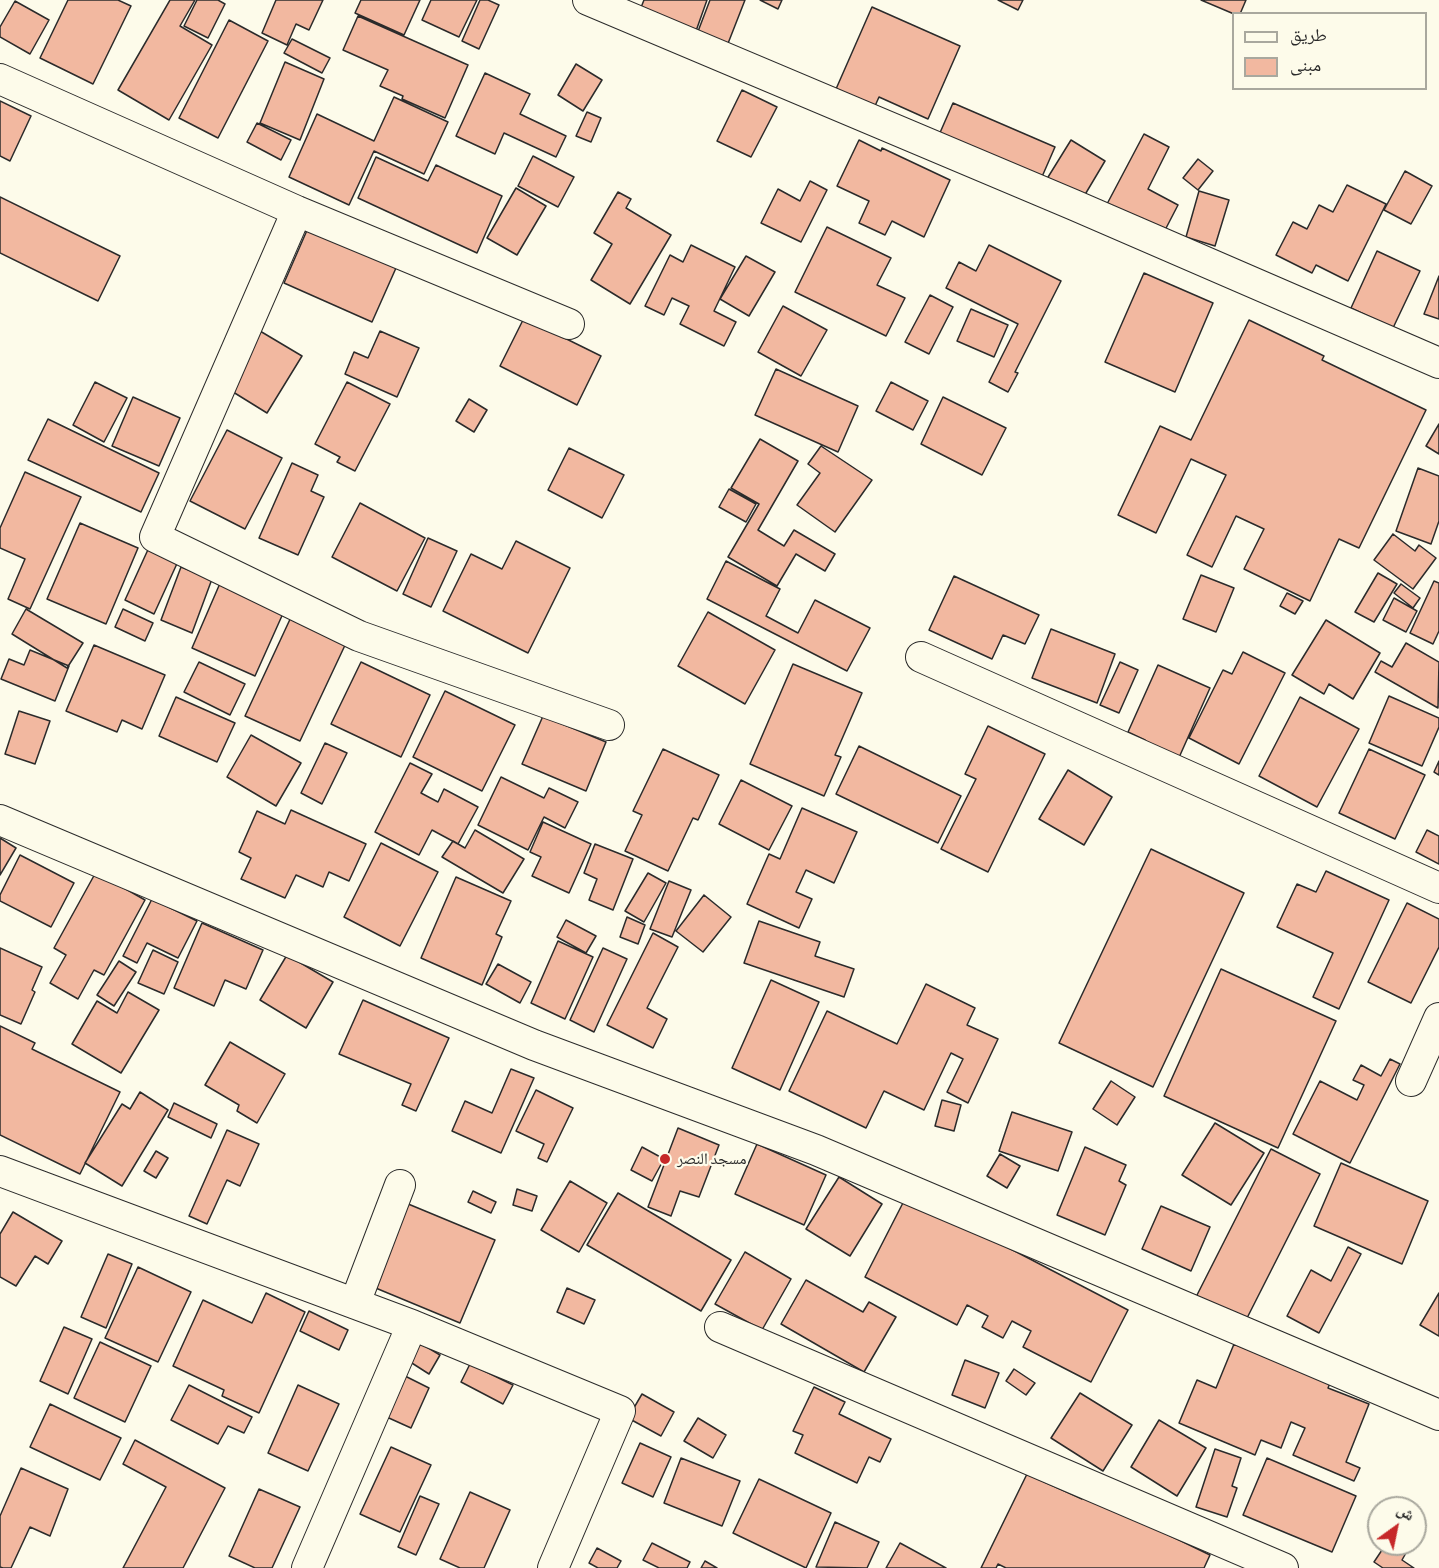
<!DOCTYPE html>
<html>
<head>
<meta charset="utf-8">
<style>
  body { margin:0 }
  #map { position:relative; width:1439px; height:1568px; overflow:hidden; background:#fdfbea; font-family:"Alegreya Sans","Noto Naskh Arabic",sans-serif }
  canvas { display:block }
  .legend { position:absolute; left:1232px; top:12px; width:195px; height:78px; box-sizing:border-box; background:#fdfbea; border:2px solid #a9a89e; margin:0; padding:8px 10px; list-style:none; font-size:18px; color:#2b2b2b }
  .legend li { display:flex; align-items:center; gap:12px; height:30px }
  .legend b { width:30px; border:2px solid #a9a89e }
  .north { position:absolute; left:1367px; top:1496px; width:60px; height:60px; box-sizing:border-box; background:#fdfbea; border:2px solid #a9a89e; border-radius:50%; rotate:33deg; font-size:16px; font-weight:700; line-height:24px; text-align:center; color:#2b2b2b }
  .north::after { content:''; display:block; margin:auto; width:21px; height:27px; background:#c62828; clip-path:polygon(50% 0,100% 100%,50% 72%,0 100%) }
</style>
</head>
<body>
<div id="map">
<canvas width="1439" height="1568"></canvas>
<ul class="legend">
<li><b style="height:8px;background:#fdfbea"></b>طريق</li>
<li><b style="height:16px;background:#f2b8a0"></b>مبنى</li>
</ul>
<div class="north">ش</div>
</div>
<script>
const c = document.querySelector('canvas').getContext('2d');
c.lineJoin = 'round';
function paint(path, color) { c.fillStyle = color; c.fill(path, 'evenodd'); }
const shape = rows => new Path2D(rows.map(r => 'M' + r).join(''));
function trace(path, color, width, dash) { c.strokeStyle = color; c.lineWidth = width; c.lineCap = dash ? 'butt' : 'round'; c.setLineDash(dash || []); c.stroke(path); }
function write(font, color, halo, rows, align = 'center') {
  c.font = font + ' "Alegreya Sans","Noto Naskh Arabic",sans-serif'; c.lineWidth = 4.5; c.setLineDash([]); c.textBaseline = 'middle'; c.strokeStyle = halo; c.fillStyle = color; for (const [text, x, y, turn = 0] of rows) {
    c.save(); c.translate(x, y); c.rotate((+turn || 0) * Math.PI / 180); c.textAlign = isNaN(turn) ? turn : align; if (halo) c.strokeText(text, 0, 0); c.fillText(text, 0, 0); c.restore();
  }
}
const building = shape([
  [68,0,118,0,131,6,93,84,40,58,68,0],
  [170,0,195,0,180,26,212,45,169,120,118,90,170,0],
  [197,0,218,0,225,4,208,38,184,26,197,0],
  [276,0,323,0,309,30,296,24,287,45,262,33,276,0],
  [361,0,420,0,404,35,355,13,361,0],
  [431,0,477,0,459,37,422,20,431,0],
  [480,0,488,0,499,5,479,49,462,41,480,0],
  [644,0,707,0,696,31,640,10,644,0],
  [710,0,745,0,727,46,697,34,710,0],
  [760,0,782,0,778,9,760,0],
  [998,0,1023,0,1018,10,998,0],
  [1201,0,1246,0,1240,14,1234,14,1201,0],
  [15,1,49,20,30,54,0,37,0,27,15,1],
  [872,7,960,46,928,119,879,97,875,106,836,89,872,7],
  [358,16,468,65,445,118,402,99,403,96,380,86,388,70,343,50,358,16],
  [229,20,268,41,218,138,179,118,229,20],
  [292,39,330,58,322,73,284,53,292,39],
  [285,62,324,79,300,140,260,123,285,62],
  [576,64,602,80,583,111,558,95,576,64],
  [485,73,530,94,520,114,566,136,556,157,504,133,495,154,456,136,485,73],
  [742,90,777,107,751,157,717,141,742,90],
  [394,97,448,122,424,174,374,151,349,205,289,177,317,114,374,141,394,97],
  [0,101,31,116,10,161,0,156,0,101],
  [953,103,1055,147,1041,179,939,135,953,103],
  [587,112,601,118,591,142,576,136,587,112],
  [257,123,291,140,281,160,247,142,257,123],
  [1144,134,1169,147,1148,189,1178,205,1163,234,1107,204,1144,134],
  [859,140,881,151,882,148,950,180,924,237,892,221,885,235,859,223,869,201,837,186,859,140],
  [1071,140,1105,161,1080,203,1045,182,1071,140],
  [533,156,574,177,558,207,518,186,533,156],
  [376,157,428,181,436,165,502,196,477,253,358,198,376,157],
  [1198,159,1213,171,1198,190,1183,178,1198,159],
  [1405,171,1432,186,1411,224,1384,210,1405,171],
  [810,181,827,190,801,242,761,223,778,189,800,201,810,181],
  [1347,185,1386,204,1348,281,1316,265,1312,273,1276,255,1293,222,1307,229,1319,205,1333,212,1347,185],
  [516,188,546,206,517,255,487,238,516,188],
  [1199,191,1229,200,1215,246,1186,237,1199,191],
  [618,192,631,199,626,208,671,235,630,304,591,280,612,244,594,233,618,192],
  [0,197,120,256,98,301,0,253,0,197],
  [827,227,891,258,877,285,905,298,886,336,795,292,827,227],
  [308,228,396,268,372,322,284,283,308,228],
  [691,245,735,267,714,311,736,322,724,346,680,324,689,306,672,298,664,315,645,306,670,255,683,262,691,245],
  [989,245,1061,281,1015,372,1018,373,1008,392,989,382,1018,324,946,288,959,262,976,271,989,245],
  [1377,251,1420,271,1393,328,1351,308,1377,251],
  [746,256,775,272,749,316,720,299,746,256],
  [1144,273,1213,303,1175,392,1105,362,1144,273],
  [1439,276,1439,319,1424,314,1439,276],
  [930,295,953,307,929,354,905,342,930,295],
  [783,306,827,330,801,376,758,352,783,306],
  [971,309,1008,325,994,357,957,341,971,309],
  [524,318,601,356,577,405,500,366,524,318],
  [1249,320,1324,356,1322,360,1426,410,1359,548,1339,539,1310,601,1244,569,1264,529,1236,516,1212,567,1187,555,1226,475,1191,459,1156,533,1118,515,1160,426,1191,440,1249,320],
  [260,331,302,356,267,413,225,387,260,331],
  [380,331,419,348,397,397,345,374,354,352,368,358,380,331],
  [776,369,858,406,838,452,755,415,776,369],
  [95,382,127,398,104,442,73,425,95,382],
  [347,382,390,404,355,471,337,462,340,457,315,444,347,382],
  [891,382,928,401,913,430,876,411,891,382],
  [133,397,180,418,159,466,112,446,133,397],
  [943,397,1006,428,982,475,921,444,943,397],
  [469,399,487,410,474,432,456,421,469,399],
  [48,419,159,473,141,512,28,460,48,419],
  [1439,424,1439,454,1426,446,1439,424],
  [227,430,282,458,245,529,190,501,227,430],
  [760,439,798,461,758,530,784,546,794,530,835,554,825,571,796,554,777,586,728,557,759,504,731,488,760,439],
  [821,446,872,480,835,532,797,505,820,473,808,464,821,446],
  [569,448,624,475,602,518,548,490,569,448],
  [292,463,318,475,311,491,324,497,298,555,259,538,292,463],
  [1418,468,1439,476,1439,521,1431,544,1396,531,1418,468],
  [25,472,81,497,30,609,8,599,25,559,0,548,0,528,25,472],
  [729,489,756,504,746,522,719,507,729,489],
  [360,503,425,538,397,591,332,557,360,503],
  [80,523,138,548,106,624,47,599,80,523],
  [1393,534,1415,551,1419,545,1436,558,1413,589,1374,560,1393,534],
  [428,538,457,551,431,607,403,594,428,538],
  [516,541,570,568,528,653,443,611,471,554,502,569,516,541],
  [151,543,180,557,154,614,125,600,151,543],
  [726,561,780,589,766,616,798,633,815,600,870,628,847,671,707,599,726,561],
  [181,567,212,579,192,633,161,620,181,567],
  [1378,573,1397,584,1374,622,1355,612,1378,573],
  [1201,575,1234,588,1216,632,1183,619,1201,575],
  [954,576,1039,615,1025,644,1003,635,992,659,929,630,954,576],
  [221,581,285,609,255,676,192,648,221,581],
  [1434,581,1439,583,1439,631,1433,644,1410,633,1434,581],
  [1401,584,1420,598,1413,608,1394,593,1401,584],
  [1287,593,1303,601,1295,614,1280,606,1287,593],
  [1394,598,1417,611,1406,632,1383,620,1394,598],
  [26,609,83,643,67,668,12,634,26,609],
  [123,609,153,623,145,641,115,627,123,609],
  [708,612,775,650,745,704,678,666,708,612],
  [292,615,347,641,300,741,245,716,292,615],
  [1326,620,1380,653,1353,699,1329,684,1324,694,1292,675,1326,620],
  [1051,629,1115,654,1097,703,1032,678,1051,629],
  [1406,643,1439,662,1438,708,1375,672,1381,661,1392,667,1406,643],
  [94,645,165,675,142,729,122,720,117,732,66,711,94,645],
  [30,650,69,666,55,701,1,679,9,659,24,665,30,650],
  [1243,652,1285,673,1239,764,1189,738,1223,670,1232,674,1243,652],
  [199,662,245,684,230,715,184,692,199,662],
  [361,662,430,695,401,757,331,724,361,662],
  [1120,662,1138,670,1119,713,1100,705,1120,662],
  [793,664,862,693,835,755,841,757,824,796,750,764,793,664],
  [1158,665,1210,688,1177,762,1142,746,1145,740,1128,732,1158,665],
  [445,691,515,725,482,791,413,757,445,691],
  [1389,696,1439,718,1439,727,1422,766,1369,743,1389,696],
  [176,697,235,723,217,762,159,736,176,697],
  [1300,697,1359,729,1317,807,1259,776,1300,697],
  [19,711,50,721,35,764,5,754,19,711],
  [543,716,606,742,586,791,522,764,543,716],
  [988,726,1045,754,988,872,941,849,976,779,965,774,988,726],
  [251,735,301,763,276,806,227,777,251,735],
  [325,743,347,753,322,804,301,793,325,743],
  [859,746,961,796,938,843,836,794,859,746],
  [663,749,719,775,698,820,693,818,668,871,625,851,642,815,633,811,663,749],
  [1369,749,1425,775,1395,839,1339,813,1369,749],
  [1439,761,1439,775,1434,772,1439,761],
  [410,763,432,774,421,793,438,802,444,789,478,807,458,844,432,830,419,855,375,832,410,763],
  [1068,770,1112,797,1084,845,1039,819,1068,770],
  [501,777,544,798,549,788,578,802,565,828,544,817,528,850,478,825,501,777],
  [741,780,792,806,769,850,719,824,741,780],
  [802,808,857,832,834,883,806,870,796,892,812,899,799,928,747,904,769,854,780,859,802,808],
  [291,810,366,844,349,881,329,872,323,887,296,875,285,898,241,879,251,858,239,852,257,811,285,824,291,810],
  [543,822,591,844,569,893,532,876,541,857,530,852,543,822],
  [475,830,524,859,503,893,442,857,453,841,465,848,475,830],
  [1427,830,1439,836,1439,864,1416,852,1427,830],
  [0,838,16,848,0,875,0,838],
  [381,843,438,872,400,946,344,917,381,843],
  [595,844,633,859,613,910,589,900,597,879,584,873,595,844],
  [1151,849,1244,893,1153,1087,1059,1043,1151,849],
  [20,855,74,883,51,927,0,901,0,895,20,855],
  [1326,871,1389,900,1339,1009,1313,997,1333,953,1277,927,1297,884,1316,892,1326,871],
  [96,872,145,900,104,975,94,970,78,999,50,983,66,955,54,948,96,872],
  [648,873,666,883,644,922,625,911,648,873],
  [456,877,511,901,496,934,502,937,482,985,421,958,456,877],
  [669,881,691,890,672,937,650,929,669,881],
  [704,895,731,917,703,952,676,931,704,895],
  [152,899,197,921,178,958,147,943,137,963,123,956,152,899],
  [1407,903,1439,919,1439,947,1411,1003,1368,982,1407,903],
  [627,917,645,925,638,944,620,937,627,917],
  [566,920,596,936,586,953,557,937,566,920],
  [759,921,820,942,815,956,854,969,844,997,744,963,759,921],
  [202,923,263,950,246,989,225,980,214,1006,174,988,202,923],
  [653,933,678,947,647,1008,667,1019,653,1048,607,1025,653,933],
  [558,941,593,957,565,1019,531,1003,558,941],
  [0,948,42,967,32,990,35,992,21,1024,0,1015,0,948],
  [603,948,627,959,594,1032,570,1020,603,948],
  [153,950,178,962,164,994,138,983,153,950],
  [287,955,333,982,306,1028,260,1000,287,955],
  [119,961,136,972,114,1006,97,995,119,961],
  [498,964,531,982,520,1003,486,984,498,964],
  [1221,969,1336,1021,1278,1148,1164,1096,1221,969],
  [771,980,819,1002,780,1090,732,1068,771,980],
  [926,984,975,1008,967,1025,998,1039,968,1103,947,1092,963,1059,951,1053,924,1110,884,1091,866,1128,789,1091,827,1011,897,1044,926,984],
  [128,992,159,1010,121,1073,72,1044,97,1001,117,1013,128,992],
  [363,1000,449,1038,416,1111,402,1105,411,1084,339,1054,363,1000],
  [0,1026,35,1043,32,1049,120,1092,80,1174,0,1135,0,1026],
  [230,1042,285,1074,257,1123,237,1111,239,1105,205,1085,230,1042],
  [1390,1059,1400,1064,1350,1163,1293,1134,1320,1081,1357,1100,1364,1085,1353,1080,1361,1065,1381,1076,1390,1059],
  [511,1069,534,1078,501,1153,452,1131,465,1101,492,1113,511,1069],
  [1111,1081,1135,1097,1117,1125,1093,1109,1111,1081],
  [536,1090,573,1108,547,1162,538,1158,544,1144,516,1131,536,1090],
  [140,1092,168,1110,122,1186,85,1163,122,1104,130,1109,140,1092],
  [942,1100,961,1105,954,1131,935,1126,942,1100],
  [174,1103,217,1124,211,1138,168,1117,174,1103],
  [1012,1112,1072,1132,1058,1171,999,1151,1012,1112],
  [1215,1123,1264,1153,1231,1205,1182,1175,1215,1123],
  [678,1128,719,1145,699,1197,680,1191,671,1216,648,1207,678,1128],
  [227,1130,259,1144,240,1186,227,1180,207,1224,189,1216,227,1130],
  [757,1144,826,1175,804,1225,735,1194,757,1144],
  [642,1147,664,1159,652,1181,631,1170,642,1147],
  [1085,1147,1126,1165,1119,1181,1126,1185,1105,1235,1057,1215,1085,1147],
  [1271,1149,1320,1174,1245,1322,1196,1297,1271,1149],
  [156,1151,168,1158,156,1178,144,1171,156,1151],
  [1000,1154,1020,1166,1007,1188,987,1176,1000,1154],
  [1341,1163,1428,1201,1402,1264,1314,1226,1341,1163],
  [839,1177,882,1204,850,1256,806,1229,839,1177],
  [570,1181,607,1203,579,1252,541,1230,570,1181],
  [517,1189,537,1196,532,1211,513,1205,517,1189],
  [473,1191,496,1202,491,1213,468,1202,473,1191],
  [618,1193,731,1260,701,1311,587,1245,618,1193],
  [907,1195,1128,1310,1091,1382,1023,1347,1031,1331,1012,1321,1003,1338,982,1327,988,1316,967,1305,957,1325,865,1277,907,1195],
  [401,1201,495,1240,460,1323,366,1284,401,1201],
  [1161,1206,1210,1227,1191,1271,1142,1249,1161,1206],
  [13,1212,62,1241,48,1264,35,1256,16,1286,0,1277,0,1234,13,1212],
  [1348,1247,1361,1254,1319,1333,1287,1316,1311,1270,1331,1281,1348,1247],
  [745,1252,791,1279,762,1330,715,1304,745,1252],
  [108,1254,132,1264,106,1328,81,1317,108,1254],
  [138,1267,191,1292,158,1362,105,1338,138,1267],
  [806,1280,863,1312,869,1302,896,1317,864,1372,781,1324,806,1280],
  [567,1288,595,1300,584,1324,557,1312,567,1288],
  [266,1293,305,1312,259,1413,222,1396,224,1390,173,1366,203,1300,252,1323,266,1293],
  [1439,1293,1439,1336,1420,1325,1439,1293],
  [309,1311,348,1330,339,1350,300,1331,309,1311],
  [64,1327,92,1339,68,1394,40,1381,64,1327],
  [415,1340,440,1355,429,1374,404,1358,415,1340],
  [100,1342,151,1366,125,1422,74,1398,100,1342],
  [1234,1344,1330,1383,1328,1388,1369,1404,1346,1462,1360,1468,1354,1481,1293,1455,1305,1428,1291,1422,1281,1448,1261,1440,1255,1455,1179,1423,1197,1380,1216,1388,1234,1344],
  [965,1360,999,1373,985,1408,952,1395,965,1360],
  [470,1364,513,1385,503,1404,461,1382,470,1364],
  [1014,1369,1035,1383,1026,1395,1006,1381,1014,1369],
  [399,1373,429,1388,411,1428,380,1414,399,1373],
  [189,1385,252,1417,244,1433,228,1426,218,1444,171,1420,189,1385],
  [298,1385,339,1404,308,1471,268,1453,298,1385],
  [814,1387,845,1402,839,1414,891,1439,880,1462,869,1457,857,1483,795,1453,803,1435,793,1431,814,1387],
  [1080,1393,1132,1425,1103,1471,1051,1438,1080,1393],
  [642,1394,674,1412,661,1436,628,1418,642,1394],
  [50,1404,121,1438,100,1480,30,1447,50,1404],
  [698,1418,726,1435,713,1458,684,1441,698,1418],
  [1159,1420,1206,1448,1177,1496,1131,1467,1159,1420],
  [135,1440,225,1488,183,1568,123,1568,166,1487,123,1464,135,1440],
  [640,1443,671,1457,653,1497,622,1483,640,1443],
  [391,1447,431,1465,400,1532,360,1514,391,1447],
  [1215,1449,1241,1458,1232,1486,1237,1488,1227,1517,1196,1507,1215,1449],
  [681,1458,740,1481,722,1526,664,1503,681,1458],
  [1267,1458,1356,1496,1332,1552,1243,1515,1267,1458],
  [21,1468,68,1489,50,1536,30,1527,11,1568,3,1568,0,1567,0,1516,21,1468],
  [1027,1474,1082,1499,1084,1494,1210,1555,1204,1568,1006,1568,998,1564,996,1568,981,1568,1027,1474],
  [759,1479,831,1513,806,1568,733,1533,759,1479],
  [259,1489,300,1507,272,1568,255,1568,229,1556,259,1489],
  [470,1492,510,1510,484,1568,460,1568,440,1559,470,1492],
  [420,1496,439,1504,416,1555,398,1547,420,1496],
  [835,1522,879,1542,867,1568,816,1567,835,1522],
  [652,1543,690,1562,687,1568,659,1568,643,1560,652,1543],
  [900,1543,946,1568,886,1568,900,1543],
  [1386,1544,1411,1544,1402,1560,1414,1568,1383,1568,1374,1562,1386,1544],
  [597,1548,621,1561,617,1568,598,1568,589,1563,597,1548],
  [705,1561,717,1568,701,1568,705,1561]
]);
paint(building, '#f2b8a0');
trace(building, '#2b2b2b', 1.5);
const minor = shape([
  [588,0,1074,205,1439,363],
  [0,79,297,211,569,324],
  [297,211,155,537,359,636,609,725],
  [921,657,1439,888],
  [0,820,534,1045,816,1150,1439,1415],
  [1411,1081,1439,1018],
  [0,1171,412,1325,620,1411,553,1568],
  [355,1303,400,1185],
  [720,1327,1283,1568],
  [307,1568,412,1325]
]);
trace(minor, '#2b2b2b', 32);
trace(minor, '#fdfbea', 30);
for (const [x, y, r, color] of [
  [665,1159,6,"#c62828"]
]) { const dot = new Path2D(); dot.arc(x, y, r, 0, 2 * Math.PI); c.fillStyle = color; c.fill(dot); trace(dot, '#fdfbea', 2); }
write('16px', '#2b2b2b', '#fdfbea', [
  ["مسجد النصر",677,1159]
], 'left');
</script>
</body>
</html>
